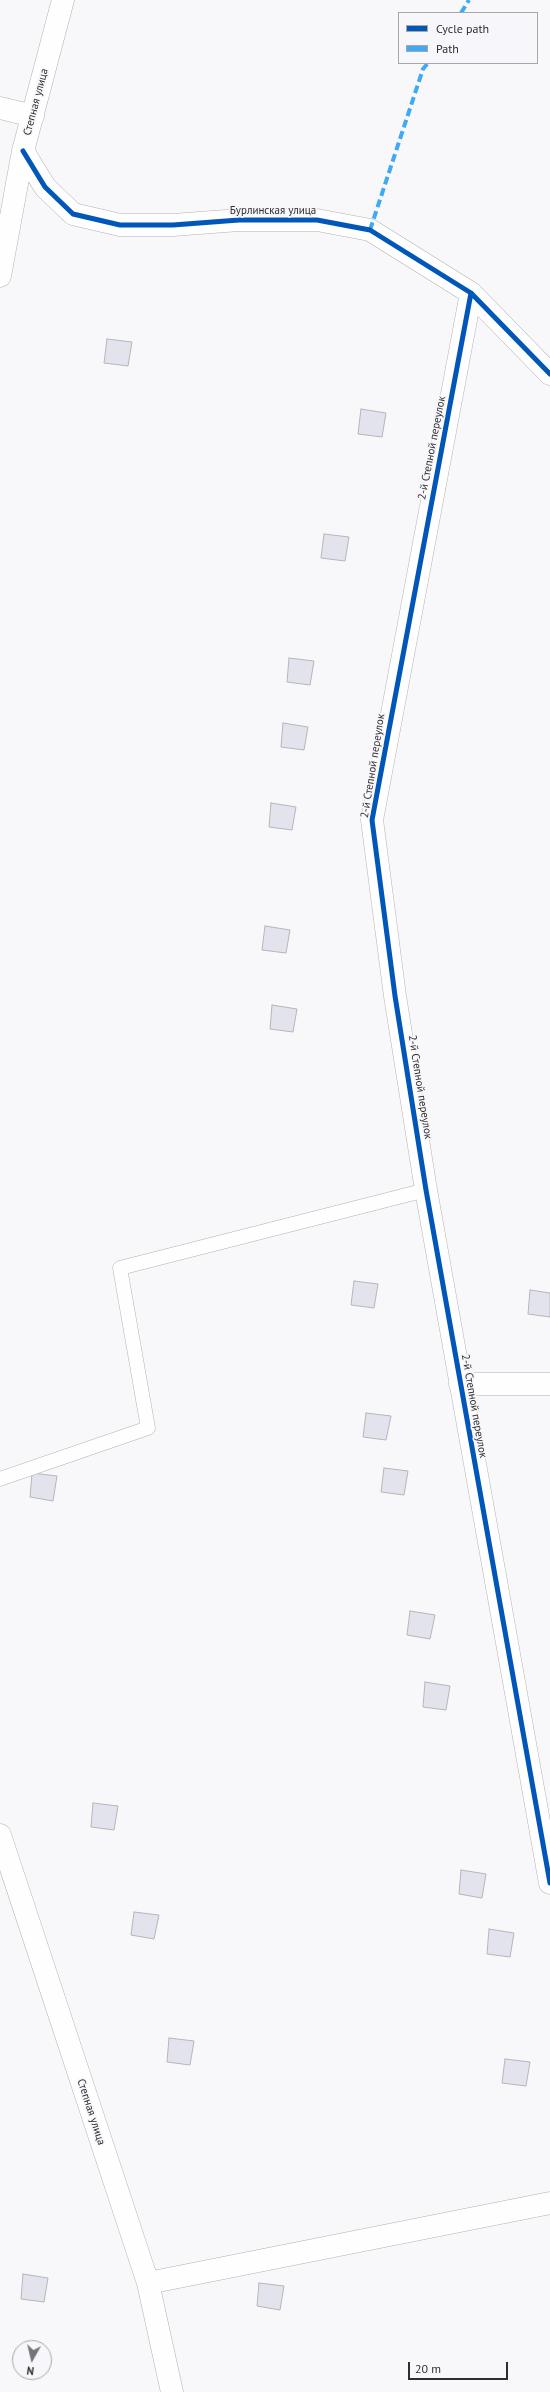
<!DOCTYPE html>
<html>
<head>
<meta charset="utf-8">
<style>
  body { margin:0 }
  #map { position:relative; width:550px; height:2392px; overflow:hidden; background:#f8f8fa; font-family:"PT Sans",sans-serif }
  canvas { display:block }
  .legend { position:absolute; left:398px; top:12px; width:140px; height:52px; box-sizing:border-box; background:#f7f7fb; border:1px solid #a7a7a9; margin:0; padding:5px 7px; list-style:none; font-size:12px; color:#2e2e2f }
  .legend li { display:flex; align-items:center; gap:8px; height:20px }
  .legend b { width:20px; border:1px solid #a7a7a9 }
  .north { position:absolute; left:12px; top:2340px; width:40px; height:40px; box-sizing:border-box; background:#f7f7fb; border:1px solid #a7a7a9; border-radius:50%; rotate:188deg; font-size:11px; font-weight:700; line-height:16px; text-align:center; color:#2e2e2f }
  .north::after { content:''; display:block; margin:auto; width:14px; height:18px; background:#757576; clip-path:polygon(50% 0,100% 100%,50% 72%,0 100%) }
  .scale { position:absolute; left:408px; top:2362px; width:100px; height:18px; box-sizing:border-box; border:2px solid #2e2e2f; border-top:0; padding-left:5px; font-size:12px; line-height:14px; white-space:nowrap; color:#2e2e2f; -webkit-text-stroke:3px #f7f7fb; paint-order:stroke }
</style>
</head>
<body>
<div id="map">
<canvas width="550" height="2392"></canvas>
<ul class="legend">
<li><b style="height:5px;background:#0057b8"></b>Cycle path</li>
<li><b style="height:5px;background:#3fa9f5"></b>Path</li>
</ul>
<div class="north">N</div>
<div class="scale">20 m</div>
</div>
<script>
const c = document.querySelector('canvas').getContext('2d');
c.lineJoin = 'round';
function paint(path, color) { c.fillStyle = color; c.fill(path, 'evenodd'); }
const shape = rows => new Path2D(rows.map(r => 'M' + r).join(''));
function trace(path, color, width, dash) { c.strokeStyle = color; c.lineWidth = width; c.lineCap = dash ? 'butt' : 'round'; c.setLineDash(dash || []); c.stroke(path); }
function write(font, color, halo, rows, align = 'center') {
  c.font = font + ' "PT Sans",sans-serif'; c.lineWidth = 3.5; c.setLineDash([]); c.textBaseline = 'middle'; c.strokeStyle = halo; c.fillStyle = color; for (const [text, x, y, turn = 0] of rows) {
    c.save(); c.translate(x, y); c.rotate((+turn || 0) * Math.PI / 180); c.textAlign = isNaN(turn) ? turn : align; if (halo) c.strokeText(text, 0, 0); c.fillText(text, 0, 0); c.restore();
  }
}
const building = shape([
  [107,339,132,342,128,366,104,363,107,339],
  [361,409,386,413,382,437,358,434,361,409],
  [324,534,349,537,345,561,321,558,324,534],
  [289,658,314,661,310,685,287,682,289,658],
  [283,723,308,727,304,750,281,747,283,723],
  [271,803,296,807,292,830,269,827,271,803],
  [265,926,290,930,286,953,262,950,265,926],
  [272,1005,297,1009,293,1032,270,1029,272,1005],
  [354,1281,378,1284,374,1308,351,1305,354,1281],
  [530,1290,550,1293,550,1317,528,1314,530,1290],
  [366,1413,391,1416,386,1440,363,1437,366,1413],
  [384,1468,408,1471,404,1495,381,1492,384,1468],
  [32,1473,57,1476,53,1501,30,1497,32,1473],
  [410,1611,435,1615,430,1639,407,1635,410,1611],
  [425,1682,450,1686,446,1710,423,1707,425,1682],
  [93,1803,118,1806,114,1830,91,1827,93,1803],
  [461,1870,486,1874,482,1898,459,1894,461,1870],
  [134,1912,159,1915,154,1939,131,1935,134,1912],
  [489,1929,514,1933,510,1957,487,1954,489,1929],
  [169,2038,194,2041,190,2065,167,2062,169,2038],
  [505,2059,530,2062,526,2086,502,2083,505,2059],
  [23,2274,48,2278,44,2302,21,2299,23,2274],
  [259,2283,284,2286,280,2310,257,2306,259,2283]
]);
paint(building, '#e3e3ee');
trace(building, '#b6b6b8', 1);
const lane = shape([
  [0,1479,148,1428,120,1268,426,1190]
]);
const street = shape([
  [0,108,33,116],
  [23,151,45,187,73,214,120,225,173,225,239,220,317,220,370,230,471,293,550,374],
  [0,276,23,151,63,0],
  [471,293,372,820,395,996,426,1190,550,1883],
  [460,1384,550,1384],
  [0,1835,148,2283,172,2392],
  [148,2283,550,2203]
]);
trace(lane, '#b2b2b4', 15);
trace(street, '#b2b2b4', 23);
trace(lane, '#fefefe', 14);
trace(street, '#fefefe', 22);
trace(shape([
  [461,13,469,0],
  [370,230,423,69,428,63]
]), '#3fa9f5', 4, [8, 4]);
trace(shape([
  [23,151,45,187,73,214,120,225,173,225,239,220,317,220,370,230,471,293,550,374],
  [471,293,372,820,395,996,426,1190,550,1883]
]), '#0057b8', 5);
write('11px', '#2e2e2f', '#f7f7fb', [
  ["Степная улица",36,102,-75],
  ["Бурлинская улица",273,211],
  ["2-й Степной переулок",432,448,-79],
  ["2-й Степной переулок",373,766,-81],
  ["2-й Степной переулок",420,1087,81],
  ["2-й Степной переулок",474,1406,80],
  ["Степная улица",91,2112,72]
]);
</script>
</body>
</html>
